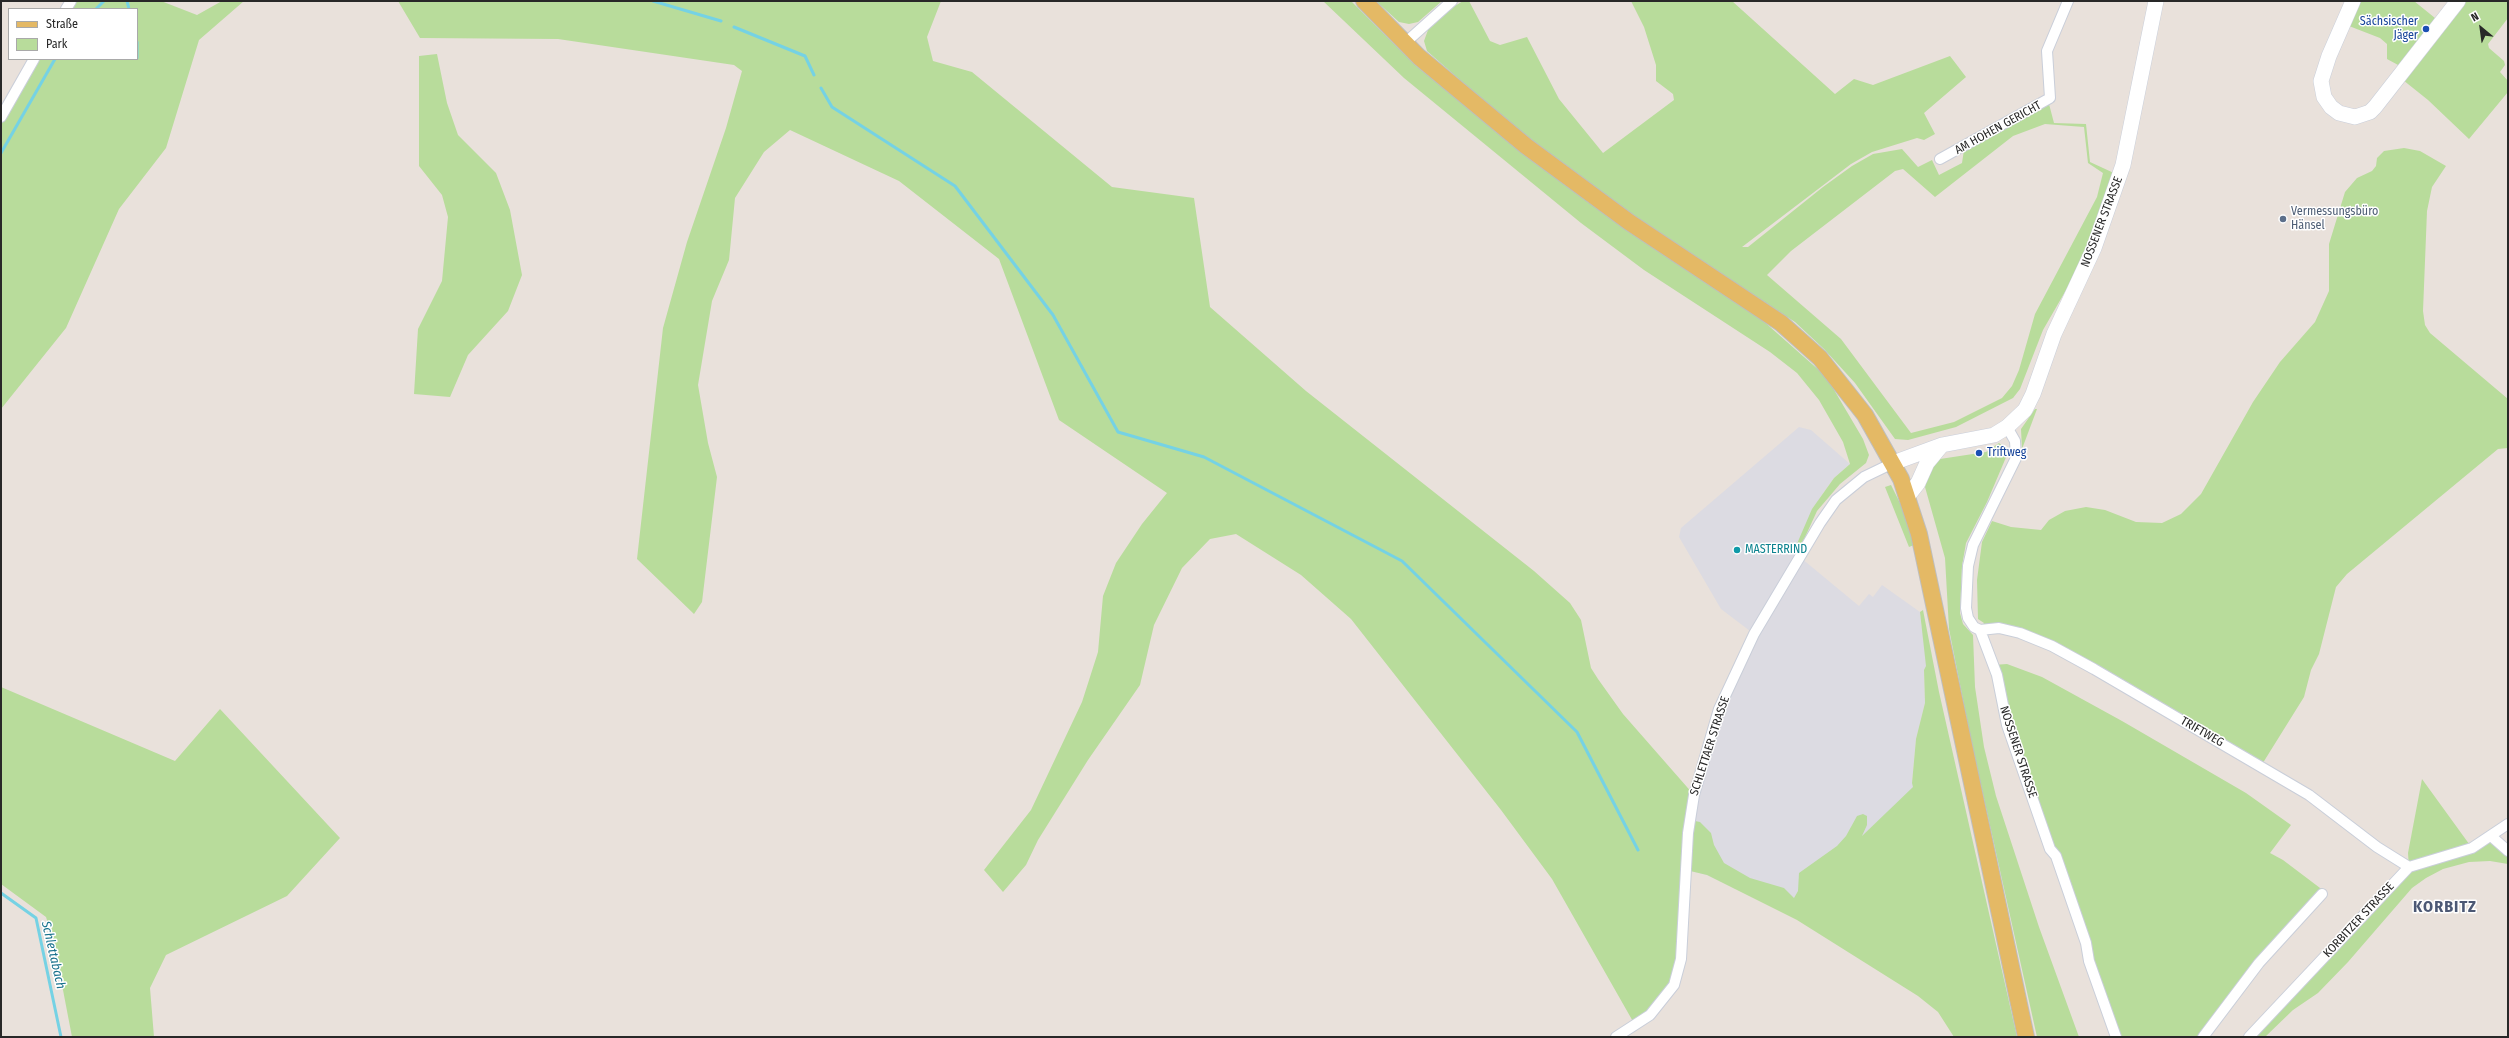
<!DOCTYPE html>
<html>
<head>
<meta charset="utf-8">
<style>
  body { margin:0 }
  #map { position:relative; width:2509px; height:1038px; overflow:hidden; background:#e9e1db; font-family:"Fira Sans Condensed",sans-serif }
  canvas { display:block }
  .frame { position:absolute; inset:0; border:2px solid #282828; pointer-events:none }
  .legend { position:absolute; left:8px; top:8px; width:130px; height:52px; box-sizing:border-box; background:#fff; border:1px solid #a9a9a9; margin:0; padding:5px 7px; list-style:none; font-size:12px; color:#282828 }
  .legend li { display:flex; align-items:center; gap:8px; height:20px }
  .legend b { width:20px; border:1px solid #a9a9a9 }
  .north { position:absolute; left:2461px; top:8px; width:40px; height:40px; -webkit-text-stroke:3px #fff; paint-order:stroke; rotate:331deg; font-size:11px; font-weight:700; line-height:16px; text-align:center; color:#282828 }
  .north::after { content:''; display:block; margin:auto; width:14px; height:18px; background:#282828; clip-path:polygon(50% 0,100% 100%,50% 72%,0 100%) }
</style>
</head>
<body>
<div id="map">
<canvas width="2509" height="1038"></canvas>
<div class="frame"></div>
<ul class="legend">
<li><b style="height:5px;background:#e4b965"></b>Straße</li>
<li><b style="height:11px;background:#b8dc9b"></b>Park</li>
</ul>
<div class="north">N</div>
</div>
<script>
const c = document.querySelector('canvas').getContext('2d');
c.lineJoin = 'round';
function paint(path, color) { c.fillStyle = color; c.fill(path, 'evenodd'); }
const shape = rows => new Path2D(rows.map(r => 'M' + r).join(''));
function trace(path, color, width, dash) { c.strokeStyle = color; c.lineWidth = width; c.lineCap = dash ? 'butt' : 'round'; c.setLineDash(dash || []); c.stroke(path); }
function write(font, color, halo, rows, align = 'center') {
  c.font = font + ' "Fira Sans Condensed",sans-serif'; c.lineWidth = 3; c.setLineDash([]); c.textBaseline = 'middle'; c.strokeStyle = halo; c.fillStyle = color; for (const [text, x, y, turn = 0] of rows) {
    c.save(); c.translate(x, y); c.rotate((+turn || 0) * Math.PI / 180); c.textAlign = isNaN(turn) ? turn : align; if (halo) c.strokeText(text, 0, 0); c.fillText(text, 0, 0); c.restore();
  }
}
paint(shape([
  [1799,427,1811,430,1850,464,1834,478,1821,496,1796,546,1801,558,1859,606,1869,594,1873,597,1882,585,1920,612,1927,666,1924,670,1925,703,1916,739,1912,783,1914,787,1784,912,1707,875,1686,870,1688,833,1719,710,1754,634,1721,609,1679,537,1681,528]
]), '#dcdbe2');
paint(shape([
  [71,1,161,1,197,15,222,1,244,1,199,40,166,148,119,209,66,328,1,409,1,117,34,59,137,59,137,9,66,9],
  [398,1,941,1,927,37,933,61,972,72,1112,187,1194,198,1210,307,1306,391,1534,571,1570,603,1581,620,1591,668,1598,679,1623,714,1694,795,1690,820,1700,822,1711,833,1714,845,1724,863,1750,878,1784,888,1794,898,1798,891,1799,873,1837,846,1846,836,1857,816,1863,814,1867,816,1867,825,1862,836,1913,787,1912,783,1916,739,1925,703,1924,670,1926,666,1920,612,1923,610,1939,692,2017,1037,1954,1037,1938,1012,1918,996,1797,920,1707,875,1686,870,1674,985,1635,1025,1552,879,1501,810,1351,619,1301,575,1236,534,1210,539,1182,568,1154,625,1140,685,1088,760,1038,840,1026,865,1003,892,984,870,1031,810,1082,702,1098,652,1103,596,1116,563,1142,524,1167,493,1059,420,999,259,899,181,790,130,764,152,735,198,729,260,712,301,698,385,708,443,717,477,702,602,694,614,637,559,663,328,687,242,726,128,742,71,734,65,558,39,420,38],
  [1323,1,1351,1,1415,65,1523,152,1752,311,1821,372,1830,383,1863,439,1869,455,1866,463,1840,484,1817,511,1801,546,1796,546,1812,509,1834,478,1850,464,1843,442,1819,400,1797,373,1770,352,1644,270,1581,223,1404,78],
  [1376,1,1442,1,1418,22,1409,24,1399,22],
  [1463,1,1469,1,1490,41,1500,45,1527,37,1559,99,1603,153,1674,100,1673,94,1656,81,1656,65,1644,27,1631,1,1732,1,1835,94,1854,79,1873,85,1950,56,1966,77,1924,113,1935,134,1924,140,1917,138,1872,152,1851,164,1742,247,1748,247,1823,187,1852,166,1873,154,1902,149,1918,167,1932,160,1939,175,1962,163,1964,150,2049,104,2054,123,2086,124,2090,162,2116,174,2081,264,2043,330,2020,389,2013,398,1956,427,1908,440,1895,439,1855,383,1824,349,1795,322,1633,216,1531,142,1427,51,1424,41,1428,30,1450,9],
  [2045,124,2084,127,2088,163,2103,173,2097,197,2035,314,2019,370,2012,386,2002,398,1954,422,1911,433,1841,339,1767,275,1791,251,1895,171,1903,169,1935,197,2013,136],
  [2361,1,2414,1,2435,18,2400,66,2387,59,2387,44,2380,38,2349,26],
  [2466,1,2508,1,2508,18,2488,44,2489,48,2504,61,2505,65,2500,72,2508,81,2508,92,2469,139,2428,100,2403,80],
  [437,54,447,103,458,135,496,173,510,210,522,275,508,311,468,355,450,397,414,394,418,329,442,281,448,217,442,195,419,166,419,56],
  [2404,148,2420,151,2446,166,2432,187,2427,211,2423,311,2425,325,2430,333,2508,399,2508,448,2498,449,2347,574,2336,587,2319,654,2311,670,2304,697,2261,766,2020,633,1980,630,1984,623,1978,619,1977,580,1982,542,1992,521,2011,527,2041,530,2049,520,2065,511,2086,507,2105,510,2136,522,2162,523,2181,514,2201,494,2253,402,2280,362,2315,322,2329,291,2329,244,2345,192,2357,178,2372,171,2376,166,2377,158,2384,151],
  [2035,409,2037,409,2022,449,2021,429],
  [1999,443,2006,449,2007,455,1987,502,1966,543,1962,566,1960,613,1963,624,1973,635,1975,687,1984,747,1996,796,2039,927,2079,1037,2037,1037,1971,740,1949,629,1945,558,1925,487,1929,472,1940,459,1986,452],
  [1891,485,1902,507,1914,545,1909,547,1885,487],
  [2007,664,2042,677,2122,721,2246,793,2291,825,2270,853,2283,860,2324,891,2203,1037,2116,1037,2050,849,1993,665],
  [1,687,175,761,220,709,340,838,287,896,166,955,150,988,154,1037,72,1037,54,943,46,917,1,884],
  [2422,779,2472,848,2491,836,2508,851,2508,864,2490,861,2469,862,2443,869,2426,878,2412,888,2348,962,2318,993,2293,1010,2265,1037,2254,1037,2409,867,2408,853]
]), '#b8dc9b');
trace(shape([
  [127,1,129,9],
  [653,1,721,21],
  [96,9,104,1],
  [734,27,805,56,814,75],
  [137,42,137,58],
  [821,88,832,107,955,186,1053,315,1118,432,1204,457,1402,561,1577,732,1638,850],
  [1,153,55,59],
  [1,893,36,918,61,1037]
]), '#75d2e4', 3);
const street = shape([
  [66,9,71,1],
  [1405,43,1452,1],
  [1,117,34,59],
  [1940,159,2050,98,2047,51,2068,1],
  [2007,427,2015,441,2016,458,1973,545,1968,566,1966,608,1968,618,1974,627,1980,630,1997,675,2007,725,2050,849,2056,856,2086,943,2089,961,2116,1037],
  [1980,630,1999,628,2020,633,2052,646,2094,669,2309,795,2377,847,2409,867],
  [2491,836,2508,851],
  [1616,1037,1650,1015,1674,985,1681,959,1688,833,1694,795,1719,709,1754,634,1820,523,1836,500,1864,477,1893,463],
  [2203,1037,2259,963,2322,894],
  [2249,1037,2409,867,2472,848,2508,824]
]);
const secondary = shape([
  [2353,1,2329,56,2321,81,2324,97,2331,107,2339,113,2355,117,2370,112,2375,107,2458,1],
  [1893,463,1942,445,1994,435,2007,427,2025,410,2033,394,2054,334,2094,248,2123,165,2156,1],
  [1907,497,1918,483,1927,463,1942,445]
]);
const primary = shape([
  [1364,1,1419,57,1526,146,1629,222,1781,323,1820,358,1865,415,1901,479,1919,534,2026,1037]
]);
trace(street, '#c9ced9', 12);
trace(secondary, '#c9ced9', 16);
trace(primary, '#bebebe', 18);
trace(street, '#fff', 10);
trace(secondary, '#fff', 15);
trace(primary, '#e4b965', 16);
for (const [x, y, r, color] of [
  [2426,29,4,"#1a4fb4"],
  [2283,219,4,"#5c6f8a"],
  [1979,453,4,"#1a4fb4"],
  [1737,550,4,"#0f9aa8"]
]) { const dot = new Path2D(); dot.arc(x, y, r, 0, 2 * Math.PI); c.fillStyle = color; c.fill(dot); trace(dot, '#fff', 1.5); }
write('12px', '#164399', '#fff', [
  ["Sächsischer",2418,22],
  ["Jäger",2418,36],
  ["Triftweg",1987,453,"left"]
], 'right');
write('12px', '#282828', '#fff', [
  ["AM HOHEN GERICHT",1998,128,-29],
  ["NOSSENER STRASSE",2102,222,-69],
  ["TRIFTWEG",2202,732,30],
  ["SCHLETTAER STRASSE",1710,746,-72],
  ["NOSSENER STRASSE",2018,752,72],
  ["KORBITZER STRASSE",2359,920,-47]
]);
write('12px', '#4e5e75', '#fff', [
  ["Vermessungsbüro",2291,212],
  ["Hänsel",2291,226]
], 'left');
write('12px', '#0d838f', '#fff', [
  ["MASTERRIND",1745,550]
], 'left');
write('italic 13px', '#18718c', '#fff', [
  ["Schlettabach",53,955,77]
]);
c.letterSpacing = '1px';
write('bold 16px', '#4c5874', '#fff', [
  ["KORBITZ",2445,908]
]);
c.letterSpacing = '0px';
</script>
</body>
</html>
